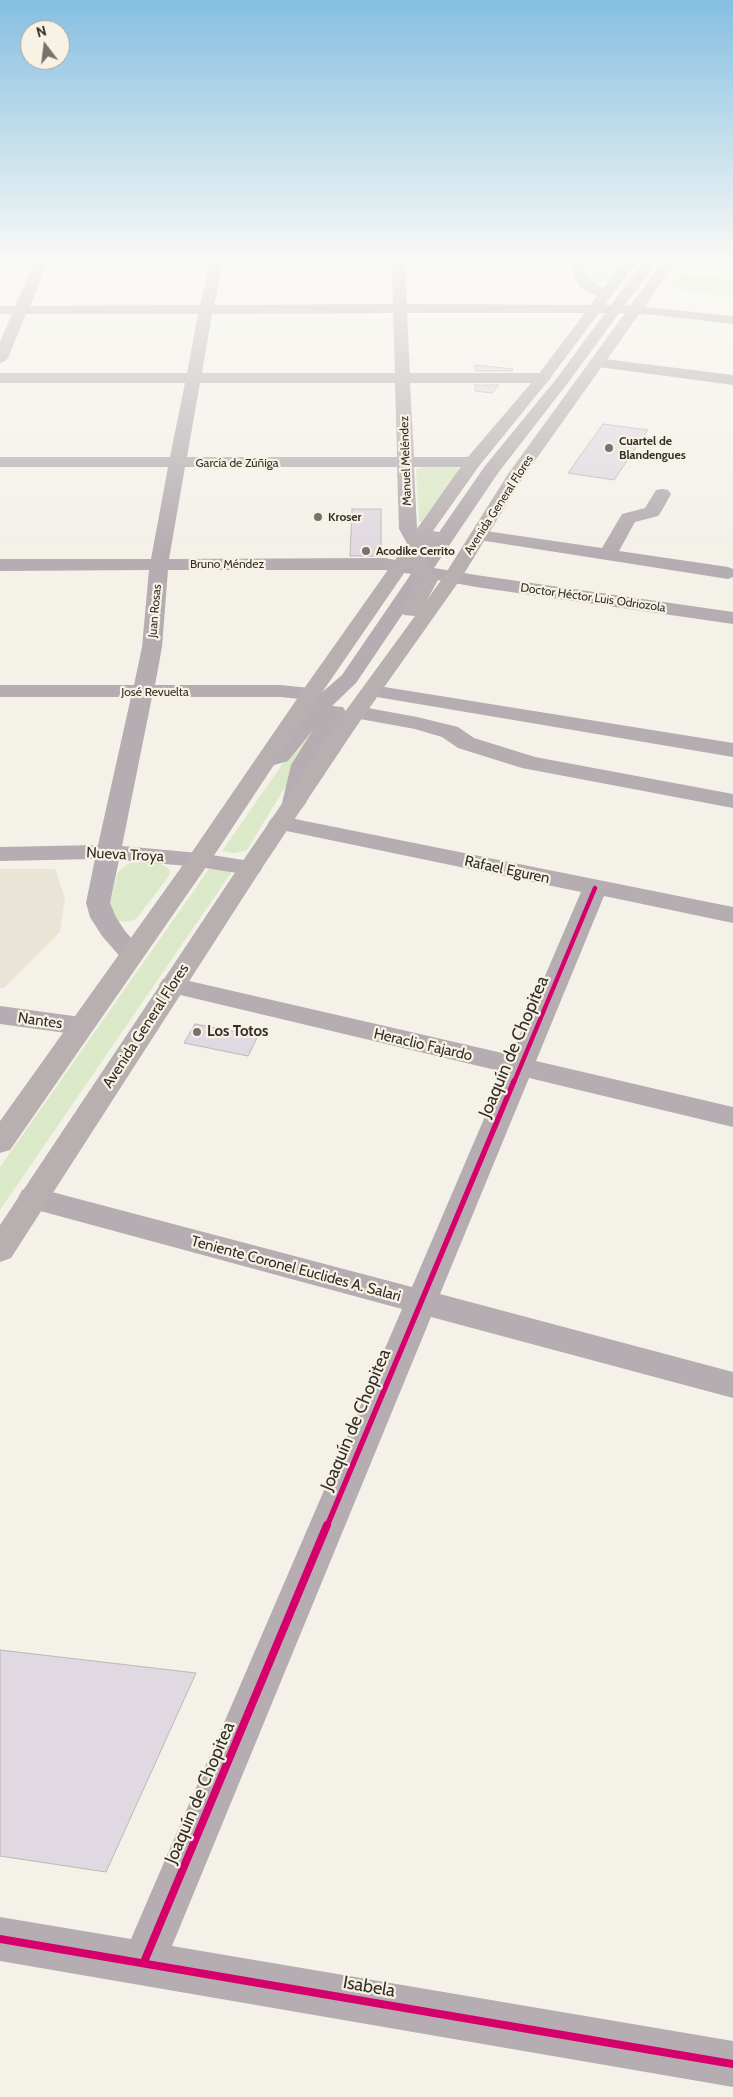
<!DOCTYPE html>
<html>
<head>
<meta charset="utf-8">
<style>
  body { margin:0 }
  #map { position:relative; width:733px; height:2097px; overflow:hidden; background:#f4f1e9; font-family:Cabin,sans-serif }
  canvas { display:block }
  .north { position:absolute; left:20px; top:20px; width:50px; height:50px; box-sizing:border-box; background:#f8f2e5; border:1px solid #a8a49a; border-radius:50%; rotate:345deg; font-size:14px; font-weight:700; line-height:20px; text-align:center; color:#312f2a }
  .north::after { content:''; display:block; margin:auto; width:18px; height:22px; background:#75736d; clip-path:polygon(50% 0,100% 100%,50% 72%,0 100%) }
</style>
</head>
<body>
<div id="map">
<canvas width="733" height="2097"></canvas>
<div class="north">N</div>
</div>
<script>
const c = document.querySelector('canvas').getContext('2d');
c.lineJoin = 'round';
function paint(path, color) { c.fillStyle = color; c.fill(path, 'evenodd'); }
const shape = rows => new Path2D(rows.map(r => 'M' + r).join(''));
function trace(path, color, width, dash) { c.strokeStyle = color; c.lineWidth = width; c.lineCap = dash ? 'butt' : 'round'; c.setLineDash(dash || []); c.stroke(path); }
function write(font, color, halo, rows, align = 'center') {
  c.font = font + ' Cabin,sans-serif'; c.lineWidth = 4.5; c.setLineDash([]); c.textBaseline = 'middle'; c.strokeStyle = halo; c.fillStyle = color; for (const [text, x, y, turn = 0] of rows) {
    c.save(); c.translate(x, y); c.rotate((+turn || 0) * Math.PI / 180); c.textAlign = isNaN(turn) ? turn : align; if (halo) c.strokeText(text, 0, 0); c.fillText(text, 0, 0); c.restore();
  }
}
paint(shape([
  [0,869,55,869,65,898,60,932,4,988,0,988]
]), '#eae4d6');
paint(shape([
  [580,258,627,258,608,282,595,284,587,282],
  [680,274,733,279,733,296,669,289],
  [425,466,454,466,460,469,421,522,419,521,416,470],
  [326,706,302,759,247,850,235,853,222,851,288,756],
  [148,862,156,862,167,867,170,872,169,876,136,919,126,922,119,921,114,918,109,906,118,872,129,863],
  [222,868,233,870,0,1210,0,1167,209,869]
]), '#dce9c8');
const building = shape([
  [475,365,513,369,512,371,475,371,475,365],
  [475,385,499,385,492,393,475,391,475,385],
  [603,424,648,430,614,480,568,473,603,424],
  [352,509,381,509,381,556,350,556,352,509],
  [195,1024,258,1036,248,1056,184,1043,195,1024],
  [0,1650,196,1673,106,1872,0,1856,0,1650]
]);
paint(building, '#e1d9e1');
trace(building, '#bab8b6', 1);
paint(shape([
  [36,258,50,258,30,306,200,305,211,258,225,258,214,305,393,304,391,258,405,258,407,304,611,305,646,258,660,258,625,305,733,316,733,324,655,315,619,313,567,384,498,473,434,568,476,575,733,612,733,624,476,587,427,578,356,683,332,706,343,707,346,712,313,765,306,803,302,808,294,810,286,808,282,803,291,765,313,730,288,761,267,767,259,765,256,760,259,755,272,751,316,699,310,700,280,697,152,697,122,846,199,853,250,861,259,863,262,868,259,873,250,875,199,867,119,860,110,903,116,917,125,931,145,954,141,960,132,962,123,960,102,936,90,917,86,903,95,859,0,861,0,847,98,845,131,697,0,697,0,685,134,685,142,647,149,570,0,571,0,559,151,559,168,467,0,467,0,457,170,457,185,383,0,383,0,373,187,373,198,314,26,314,8,358,5,361,0,363,0,341,12,314,0,314,0,306,15,306,36,258],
  [393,313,395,373,202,373,212,314,393,313],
  [407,313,605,313,557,378,485,466,417,564,385,558,169,559,185,467,397,467,399,529,409,547,415,549,421,547,424,543,417,529,414,467,473,467,479,466,481,462,479,458,473,457,414,457,410,383,543,383,548,381,551,378,548,375,543,373,410,373,407,313],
  [200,383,395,383,397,457,187,457,200,383],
  [168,570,385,570,411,574,342,675,320,694,317,690,310,688,280,685,155,685,162,647,168,570],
  [567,258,581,258,590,281,610,292,612,295,610,298,600,298,579,286,567,258],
  [596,358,733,375,733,385,591,366,588,363,591,360,596,358],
  [662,489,668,490,671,494,661,512,658,516,635,522,619,551,728,567,733,569,733,577,728,579,479,540,473,539,470,535,473,531,479,530,602,548,622,514,645,508,656,490,662,489],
  [372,685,733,743,733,757,365,695,361,691,365,687,372,685],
  [357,706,417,717,458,727,474,738,535,757,733,794,733,808,522,768,458,748,442,737,415,729,349,717,346,712,349,707,357,706],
  [280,816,733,907,733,923,604,896,536,1061,733,1107,733,1127,529,1078,440,1294,733,1372,733,1398,431,1317,172,1946,733,2041,733,2087,0,1961,0,1917,131,1939,402,1309,33,1209,22,1206,18,1198,22,1190,33,1187,412,1287,504,1072,172,993,163,991,159,985,163,979,172,977,511,1055,581,892,272,828,268,823,272,818,280,816],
  [0,1006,81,1017,91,1020,95,1026,91,1032,81,1035,0,1024,0,1006]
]), '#b5adb1');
paint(shape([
  [626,258,640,258,548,381,479,466,433,531,439,532,442,536,427,558,427,565,436,575,438,580,427,600,444,576,508,474,665,258,679,258,522,479,462,577,356,727,262,868,11,1258,0,1262,0,1225,238,868,339,720,415,616,404,615,401,611,418,580,409,566,321,694,211,860,10,1150,0,1153,0,1121,190,855,303,690,467,458,538,375,626,258]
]), '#b8afb1');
trace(shape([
  [514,1082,595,888]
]), '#d6006c', 4.5);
trace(shape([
  [327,1526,514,1081]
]), '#d6006c', 5.5);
trace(shape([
  [0,1939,733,2064],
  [144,1962,327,1525]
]), '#d6006c', 8);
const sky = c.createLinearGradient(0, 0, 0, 552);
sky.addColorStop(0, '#85bfe2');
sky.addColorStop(0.47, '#faf9f5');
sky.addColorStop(1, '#faf9f500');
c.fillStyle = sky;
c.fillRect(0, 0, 733, 552);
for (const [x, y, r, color] of [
  [609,448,5,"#75736d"],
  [318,517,5,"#75736d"],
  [366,551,5,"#75736d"],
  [197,1032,5,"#75736d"]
]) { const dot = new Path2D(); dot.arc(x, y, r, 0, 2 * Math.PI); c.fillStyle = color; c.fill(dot); trace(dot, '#f8f2e5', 2); }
write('bold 12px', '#312f2a', '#f8f2e5', [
  ["Cuartel de",619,441],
  ["Blandengues",619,455],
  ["Kroser",328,517],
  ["Acodike Cerrito",376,551]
], 'left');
write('12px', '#312f2a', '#f8f2e5', [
  ["Manuel Meléndez",406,461,-92],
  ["García de Zúñiga",237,463],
  ["Avenida General Flores",499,505,-57],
  ["Bruno Méndez",227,564],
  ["Doctor Héctor Luis Odriozola",593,598,8],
  ["Juan Rosas",155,611,-85],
  ["José Revuelta",155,692]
]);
write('15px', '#312f2a', '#f8f2e5', [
  ["Nueva Troya",125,855,3],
  ["Rafael Eguren",507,870,12],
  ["Nantes",40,1021,8],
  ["Avenida General Flores",146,1026,-57],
  ["Heraclio Fajardo",423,1045,13],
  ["Teniente Coronel Euclides A. Salari",296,1269,15]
]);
write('bold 15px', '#312f2a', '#f8f2e5', [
  ["Los Totos",207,1032]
], 'left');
write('18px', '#312f2a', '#f8f2e5', [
  ["Joaquín de Chopitea",514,1047,-67],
  ["Joaquín de Chopitea",356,1420,-67],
  ["Joaquín de Chopitea",200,1793,-67],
  ["Isabela",369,1987,10]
]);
</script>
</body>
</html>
